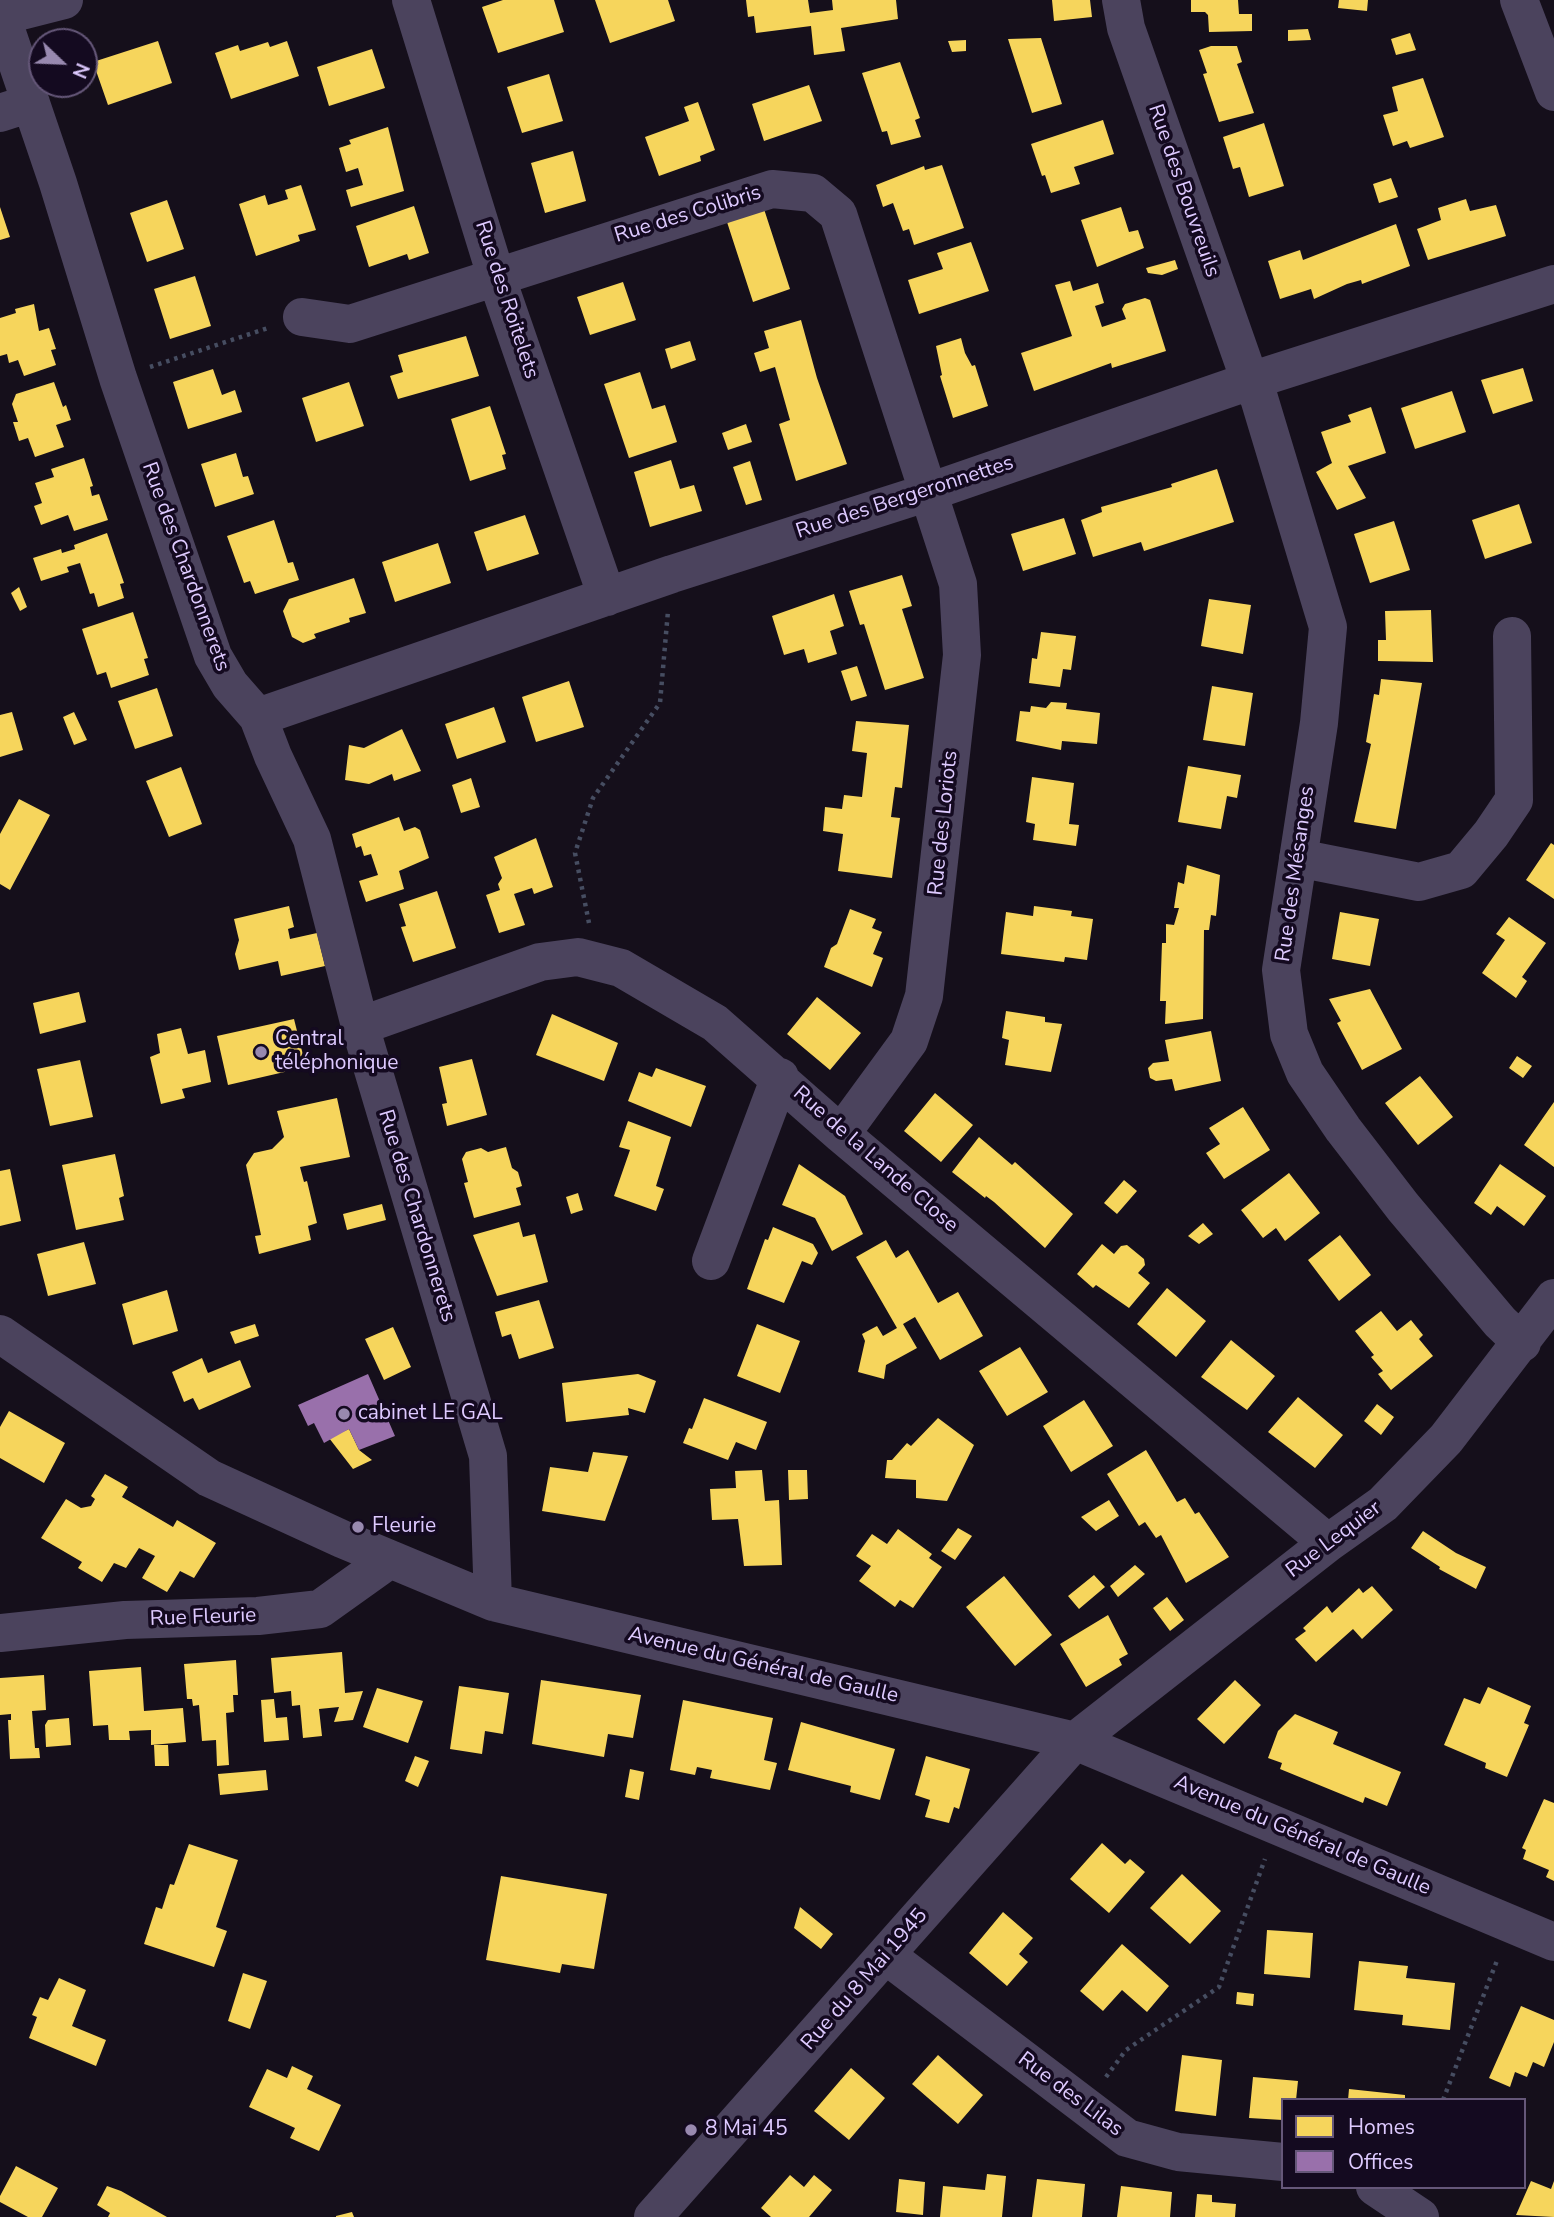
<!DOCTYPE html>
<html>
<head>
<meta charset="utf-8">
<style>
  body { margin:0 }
  #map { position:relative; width:1554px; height:2217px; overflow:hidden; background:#150f1b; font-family:"Nunito Sans",sans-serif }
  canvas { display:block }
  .legend { position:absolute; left:1281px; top:2098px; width:245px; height:91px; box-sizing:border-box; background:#140a20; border:2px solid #655779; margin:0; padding:9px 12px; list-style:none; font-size:21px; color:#decaff }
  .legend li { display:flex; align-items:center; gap:14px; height:35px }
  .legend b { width:35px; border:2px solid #655779 }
  .north { position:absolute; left:28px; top:28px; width:70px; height:70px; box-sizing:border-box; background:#140a20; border:2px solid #655779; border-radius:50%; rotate:113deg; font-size:19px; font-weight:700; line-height:28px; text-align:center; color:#decaff }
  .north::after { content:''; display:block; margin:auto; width:24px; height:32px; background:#9889af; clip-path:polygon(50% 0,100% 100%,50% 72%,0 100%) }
</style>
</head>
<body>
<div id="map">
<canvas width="1554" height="2217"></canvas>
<ul class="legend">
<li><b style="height:19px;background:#f6d55c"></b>Homes</li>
<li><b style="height:19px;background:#9970ab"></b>Offices</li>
</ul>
<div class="north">N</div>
</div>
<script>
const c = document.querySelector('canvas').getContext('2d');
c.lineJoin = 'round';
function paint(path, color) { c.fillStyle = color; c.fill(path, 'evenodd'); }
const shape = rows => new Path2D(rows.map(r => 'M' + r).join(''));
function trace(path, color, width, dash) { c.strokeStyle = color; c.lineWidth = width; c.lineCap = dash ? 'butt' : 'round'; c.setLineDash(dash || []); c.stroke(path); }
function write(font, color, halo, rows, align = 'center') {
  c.font = font + ' "Nunito Sans",sans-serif'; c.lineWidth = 7; c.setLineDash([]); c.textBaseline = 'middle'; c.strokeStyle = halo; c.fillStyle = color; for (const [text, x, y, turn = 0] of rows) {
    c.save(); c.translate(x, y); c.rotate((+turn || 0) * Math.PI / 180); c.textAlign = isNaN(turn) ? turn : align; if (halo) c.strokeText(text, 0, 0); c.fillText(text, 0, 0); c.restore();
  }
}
paint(shape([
  [503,0,554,0,564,32,498,53,482,7],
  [595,0,668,0,675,21,610,43],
  [746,0,808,0,810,13,833,10,832,0,896,0,898,19,841,28,845,51,814,55,811,26,756,33,754,16,748,17],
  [1052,0,1090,0,1092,17,1054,21],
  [1191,0,1238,0,1239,14,1252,14,1252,31,1209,32,1208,15,1205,12,1191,12],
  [1339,0,1368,0,1367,11,1338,8],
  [1308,29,1311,40,1288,41,1288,30],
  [1410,33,1416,50,1396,55,1391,39],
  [1041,38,1062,104,1032,113,1008,39],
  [966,40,966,51,952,52,948,41],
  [158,41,172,83,108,105,93,62],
  [287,41,299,76,231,99,215,53,238,45,240,51,268,42,270,47],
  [1211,46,1237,46,1242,62,1237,64,1254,113,1219,122,1203,74,1207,73,1199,50],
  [372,49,385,88,329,106,317,67],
  [900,62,920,118,915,120,921,137,891,145,887,131,882,132,862,73],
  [549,74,563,121,522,133,507,87],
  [1423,78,1444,137,1410,148,1407,141,1393,146,1383,115,1398,111,1392,87],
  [809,85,822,121,764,141,752,104],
  [698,102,715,150,700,156,701,161,659,176,645,137,689,121,684,107],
  [1103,120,1114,154,1074,167,1080,184,1051,193,1045,175,1042,176,1031,144],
  [1264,123,1284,186,1249,197,1240,167,1233,169,1223,137],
  [388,127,404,191,351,207,346,190,363,185,358,168,346,172,339,148,351,144,349,140],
  [573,151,586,201,545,213,531,163],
  [942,165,964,228,914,245,909,229,903,231,893,203,883,207,876,185,924,166,925,170],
  [1391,178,1398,197,1379,203,1373,184],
  [301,185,316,230,298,235,300,241,256,256,239,204,265,195,268,205,288,199,285,190],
  [1466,199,1470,211,1496,205,1506,236,1428,260,1417,229,1441,220,1438,208],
  [167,200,184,249,147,262,130,213],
  [414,206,429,253,409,260,407,254,369,267,356,226],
  [0,207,10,237,0,240],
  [1121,207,1129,232,1138,230,1144,248,1097,267,1081,220],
  [764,209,790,289,753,302,727,222],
  [1396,224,1410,266,1362,284,1361,280,1347,284,1314,299,1311,289,1280,299,1268,261,1300,250,1303,260],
  [971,242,989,291,919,314,908,280,943,269,937,253],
  [1175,260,1178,269,1162,275,1148,273,1146,268],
  [195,276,211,326,170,339,154,289],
  [1070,281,1073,291,1098,283,1104,303,1095,306,1102,327,1126,319,1122,309,1125,304,1145,298,1150,300,1166,351,1112,368,1111,363,1034,391,1021,353,1072,336,1055,285],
  [623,282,636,320,590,335,577,297],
  [34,304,39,331,49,328,56,349,51,350,56,365,24,376,18,360,9,363,7,354,0,356,0,318,16,313,15,309],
  [801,320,817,378,847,464,796,481,779,424,790,420,775,367,760,372,754,353,769,348,764,331],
  [466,336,479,376,398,399,390,376,403,372,398,355],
  [961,338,965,353,972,366,975,365,988,406,953,418,940,376,942,375,936,346],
  [690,341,696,360,671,369,665,349],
  [1523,368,1533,401,1493,414,1481,380],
  [213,369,222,395,235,390,242,412,188,429,173,382],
  [640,372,652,409,665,405,677,442,629,458,604,384],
  [54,382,63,407,66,405,71,420,56,425,64,447,35,457,28,438,19,441,13,422,18,422,12,404,16,394],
  [349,382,364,426,316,442,302,398],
  [1452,391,1466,432,1415,449,1401,408],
  [490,406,506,454,502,455,506,469,470,481,451,419],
  [1371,407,1386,453,1348,466,1366,498,1337,510,1316,472,1332,463,1321,432,1351,422,1348,415],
  [746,424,752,442,728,450,722,433],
  [236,453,243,477,248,476,254,494,215,507,201,464],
  [84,458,93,486,90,487,92,496,99,494,108,520,74,531,68,515,41,525,34,506,42,503,35,483,54,477,51,469],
  [671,460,680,489,694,485,702,511,650,527,634,472],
  [750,461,762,500,746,505,733,467],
  [1217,469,1234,522,1144,551,1141,542,1093,557,1081,520,1102,512,1101,507,1172,487,1171,484],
  [1519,504,1532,543,1485,559,1472,520],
  [525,515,539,554,487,571,474,532],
  [1064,518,1076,554,1023,571,1011,534],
  [274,520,288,563,293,562,299,580,255,594,250,581,244,583,227,536],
  [1394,521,1410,570,1370,583,1354,534],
  [107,533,124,583,120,584,124,598,98,607,94,593,90,594,80,563,67,567,69,572,41,581,33,558,61,549,62,553,75,549,74,545],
  [438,543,451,583,395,602,382,562],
  [902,575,912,606,902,609,924,678,885,690,864,624,860,625,849,591],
  [354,578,366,613,349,618,350,622,314,634,316,638,303,643,292,637,283,611,289,599],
  [19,587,27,607,20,611,11,593],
  [834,594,844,626,830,631,837,654,808,663,804,649,784,655,772,616],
  [1209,599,1251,605,1243,654,1201,646],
  [1431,610,1433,662,1378,661,1378,640,1386,640,1385,611],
  [133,612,148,658,144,659,149,675,111,688,106,672,97,675,82,629],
  [1041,632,1076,636,1071,670,1063,669,1060,687,1029,683,1032,658,1037,659],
  [857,666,867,696,851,701,841,671],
  [1381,679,1422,683,1396,829,1354,822,1371,744,1366,742,1374,694,1379,695],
  [569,681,584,727,536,742,522,697],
  [1212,686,1253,693,1245,746,1203,740],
  [157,688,173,736,135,749,118,701],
  [1051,702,1067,703,1066,709,1100,713,1097,744,1062,741,1061,750,1016,741,1020,711,1030,712,1031,706,1046,708],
  [494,707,506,742,457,759,445,724],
  [12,712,23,750,0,757,0,715],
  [74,712,87,740,74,745,63,717],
  [856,721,909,725,902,788,895,787,891,817,900,818,892,878,838,871,843,834,823,831,825,807,842,809,844,795,862,797,867,753,852,751],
  [402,729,421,771,394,781,392,774,369,784,345,780,349,745,364,748],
  [1188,766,1241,775,1237,798,1227,796,1221,829,1178,822],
  [181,767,202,824,169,837,146,781],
  [1032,777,1074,783,1069,824,1079,825,1076,846,1033,840,1035,824,1026,822],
  [471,778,480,807,461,813,452,785],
  [19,799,50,815,10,890,0,884,0,834],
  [399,817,404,831,415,827,420,830,429,858,399,871,404,889,366,902,359,881,378,875,371,854,364,856,361,846,356,848,352,834],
  [536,838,553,887,534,894,532,888,514,894,525,925,499,933,486,895,500,890,498,884,502,878,494,857],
  [1551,843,1554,845,1554,899,1526,880],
  [1187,865,1220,875,1216,916,1211,915,1209,930,1204,930,1203,1019,1165,1024,1166,1001,1160,1001,1162,943,1166,943,1166,924,1174,925,1179,908,1174,908,1178,882,1184,884],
  [437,891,456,948,413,962,401,927,406,926,399,904],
  [289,906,294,927,288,929,290,939,317,933,325,966,281,976,278,961,239,970,235,954,239,940,234,919],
  [1034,906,1072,911,1071,916,1093,919,1087,960,1065,957,1064,962,1001,954,1006,912,1033,916],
  [850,909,876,919,872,928,882,932,873,954,883,958,872,987,824,967,831,948,837,944],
  [1340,912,1379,919,1370,966,1332,959],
  [1509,917,1546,943,1522,977,1527,981,1516,998,1482,973,1505,940,1496,934],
  [1370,989,1402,1049,1362,1070,1337,1023,1341,1021,1329,999],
  [79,992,86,1022,40,1034,33,1003],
  [817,997,861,1033,830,1070,787,1034],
  [1006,1011,1045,1017,1045,1022,1062,1024,1051,1072,1005,1065,1009,1040,1002,1038],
  [552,1014,618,1043,604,1081,536,1055],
  [294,1019,306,1067,228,1085,217,1036],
  [181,1028,188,1054,205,1050,211,1082,182,1089,185,1098,161,1104,150,1057,160,1053,157,1034],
  [1211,1031,1221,1081,1175,1091,1172,1079,1156,1081,1150,1078,1148,1068,1153,1063,1169,1061,1165,1040],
  [1517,1056,1532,1066,1523,1078,1509,1068],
  [472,1059,487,1115,447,1126,442,1104,447,1103,439,1067],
  [80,1060,93,1117,50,1126,37,1069],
  [656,1068,706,1086,691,1127,628,1101,639,1072,652,1077],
  [1420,1076,1453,1117,1418,1145,1385,1103],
  [935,1093,973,1125,941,1162,904,1131],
  [337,1098,350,1157,300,1167,304,1182,307,1181,317,1223,308,1226,311,1240,259,1254,255,1236,261,1235,246,1165,254,1153,272,1149,284,1137,277,1111],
  [1554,1102,1554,1167,1524,1145],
  [1243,1107,1270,1150,1224,1179,1206,1153,1220,1144,1209,1128],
  [628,1121,671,1137,656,1186,664,1189,656,1211,614,1196,630,1150,619,1147],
  [979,1137,1012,1165,1015,1162,1073,1214,1045,1248,994,1202,986,1196,985,1198,952,1172],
  [506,1147,512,1168,518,1172,522,1186,516,1188,521,1205,474,1218,464,1183,468,1182,462,1159,466,1152,481,1148,488,1152],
  [115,1154,124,1196,119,1198,124,1220,76,1230,62,1165],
  [799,1164,845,1196,863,1234,832,1251,815,1218,782,1205],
  [1500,1164,1546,1196,1524,1226,1497,1206,1491,1215,1474,1203],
  [10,1169,21,1221,0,1226,0,1171],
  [1289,1173,1320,1213,1285,1241,1276,1228,1263,1238,1241,1210],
  [1124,1180,1137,1191,1117,1214,1104,1203],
  [578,1193,583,1210,571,1214,566,1197],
  [382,1204,386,1220,347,1230,343,1214],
  [519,1222,523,1237,535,1234,548,1282,497,1296,473,1235],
  [1203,1223,1213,1234,1199,1244,1188,1236],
  [773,1227,813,1244,818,1253,812,1265,802,1261,784,1303,747,1289,765,1239,768,1240],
  [1340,1235,1371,1275,1339,1301,1308,1260],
  [886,1240,896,1258,908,1250,938,1303,958,1292,983,1336,940,1360,915,1317,903,1324,917,1348,886,1365,884,1379,858,1372,865,1341,862,1334,877,1326,883,1336,897,1328,856,1257],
  [84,1242,96,1284,48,1296,37,1254],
  [1102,1244,1114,1254,1121,1246,1127,1245,1144,1259,1145,1265,1138,1273,1150,1283,1129,1308,1096,1285,1093,1288,1077,1274],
  [1167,1288,1206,1321,1176,1357,1137,1324],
  [167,1290,178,1331,133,1345,122,1304],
  [539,1300,554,1348,519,1359,511,1334,502,1337,495,1312],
  [1381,1311,1397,1331,1411,1320,1423,1335,1419,1339,1433,1356,1391,1390,1378,1374,1383,1371,1371,1357,1374,1355,1355,1331],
  [255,1324,259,1336,235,1344,230,1332],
  [757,1324,800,1341,780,1393,737,1376],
  [393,1327,411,1367,384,1380,365,1339],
  [1231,1340,1275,1376,1247,1410,1201,1377],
  [1020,1347,1048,1392,1007,1416,979,1371],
  [202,1358,208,1373,240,1360,251,1387,199,1410,193,1398,184,1402,172,1372],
  [638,1374,656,1381,645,1413,628,1408,629,1415,566,1422,562,1383],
  [1298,1397,1343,1435,1315,1468,1268,1432],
  [704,1398,767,1422,756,1450,736,1442,728,1460,683,1443,689,1428,692,1429],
  [1084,1400,1113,1446,1071,1472,1043,1426],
  [1377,1404,1394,1417,1381,1435,1364,1421],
  [9,1411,65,1443,44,1483,0,1458,0,1427],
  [938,1418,974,1445,947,1501,916,1498,916,1480,885,1478,887,1460,892,1460,907,1443,911,1446],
  [349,1429,359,1450,372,1460,353,1469,329,1438],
  [1146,1450,1177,1502,1185,1498,1195,1514,1199,1512,1229,1557,1186,1583,1161,1535,1156,1538,1145,1522,1139,1526,1107,1474],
  [593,1452,628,1456,605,1521,542,1511,550,1467,588,1472],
  [762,1470,765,1501,779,1500,782,1565,744,1566,738,1519,712,1520,710,1489,736,1488,735,1471],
  [788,1470,807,1470,808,1499,789,1500],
  [105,1474,128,1487,122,1497,173,1527,177,1520,216,1543,194,1578,180,1571,167,1592,142,1578,155,1556,139,1548,126,1568,114,1563,102,1582,78,1568,82,1562,41,1538,66,1499,81,1508,91,1506,95,1499,91,1496],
  [1109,1500,1119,1516,1096,1531,1081,1517],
  [958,1528,972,1536,955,1560,941,1551],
  [898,1529,932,1554,929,1558,942,1567,913,1608,900,1600,895,1607,859,1581,871,1566,856,1556,872,1534,887,1544],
  [1423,1531,1456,1553,1486,1567,1476,1589,1439,1569,1440,1567,1411,1548],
  [1135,1565,1145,1574,1118,1597,1110,1586],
  [1094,1575,1105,1587,1079,1609,1068,1596],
  [1004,1576,1052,1635,1015,1666,966,1607],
  [1372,1586,1393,1610,1362,1639,1353,1629,1316,1662,1295,1639,1306,1631,1303,1628,1327,1606,1332,1613,1359,1588,1363,1593],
  [1167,1597,1184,1620,1170,1631,1153,1608],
  [1108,1615,1128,1654,1119,1659,1122,1665,1086,1687,1060,1644],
  [342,1652,345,1693,363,1691,353,1720,334,1722,339,1707,319,1709,322,1736,303,1738,300,1705,292,1706,291,1691,274,1693,271,1658],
  [236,1660,238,1695,233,1695,234,1712,226,1713,229,1765,217,1766,216,1740,202,1741,199,1705,193,1706,192,1699,187,1699,184,1664],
  [141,1667,144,1711,183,1708,186,1742,151,1745,151,1730,129,1731,130,1740,109,1740,108,1725,93,1726,89,1671],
  [44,1675,46,1710,32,1711,35,1748,39,1748,40,1758,10,1759,8,1720,11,1720,11,1714,0,1715,0,1678],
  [541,1680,641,1695,633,1738,608,1734,604,1757,532,1744],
  [1235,1680,1261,1705,1224,1744,1197,1719],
  [459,1686,509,1693,503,1734,485,1731,482,1754,450,1749],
  [1488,1687,1531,1706,1524,1723,1529,1725,1507,1777,1485,1768,1486,1763,1444,1745,1464,1698,1480,1704],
  [377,1688,423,1701,408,1743,363,1727],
  [274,1699,276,1718,287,1717,289,1740,264,1742,261,1700],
  [683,1700,773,1718,764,1760,777,1763,770,1790,710,1778,712,1770,697,1767,695,1775,670,1770],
  [1295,1714,1338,1732,1333,1744,1401,1772,1387,1806,1365,1797,1363,1803,1280,1769,1282,1763,1268,1758,1278,1731],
  [69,1718,71,1745,46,1747,45,1725,48,1720],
  [801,1722,895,1749,880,1800,850,1792,851,1786,788,1770],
  [154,1745,168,1745,169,1766,155,1766],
  [415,1756,429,1761,418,1787,405,1781],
  [926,1756,970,1769,959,1809,954,1807,949,1823,925,1817,930,1800,915,1795],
  [630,1769,644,1772,639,1800,625,1797],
  [266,1770,268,1790,220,1795,218,1774],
  [1544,1799,1554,1803,1554,1881,1546,1877,1549,1870,1523,1859,1526,1850,1522,1848],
  [1102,1843,1125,1864,1130,1859,1145,1872,1109,1913,1070,1879],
  [189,1844,238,1860,216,1927,227,1931,214,1967,144,1944,156,1907,162,1909,170,1884,174,1885],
  [1182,1874,1221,1911,1190,1944,1150,1908],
  [501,1876,607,1894,594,1969,562,1964,560,1973,486,1960],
  [800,1907,833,1934,821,1949,794,1928],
  [1003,1912,1033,1938,1019,1954,1028,1962,1007,1986,969,1953],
  [1267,1930,1313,1933,1310,1978,1264,1974],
  [1122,1944,1169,1986,1147,2012,1122,1990,1103,2011,1080,1991],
  [1359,1961,1408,1966,1406,1978,1455,1983,1450,2030,1402,2025,1403,2015,1354,2010],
  [243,1973,267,1981,250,2029,228,2021],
  [59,1978,86,1990,72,2026,106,2040,96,2066,29,2038,37,2017,32,2015,40,1997,48,2000],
  [1237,1992,1254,1994,1253,2006,1236,2004],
  [1521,2006,1554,2020,1554,2042,1544,2067,1533,2062,1527,2077,1515,2072,1510,2087,1489,2078],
  [938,2055,983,2095,958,2124,912,2084],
  [1182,2055,1222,2060,1216,2116,1175,2111],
  [292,2066,313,2076,307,2089,341,2105,319,2151,290,2138,295,2128,249,2107,267,2069,287,2078],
  [851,2068,885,2098,849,2140,814,2111],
  [1253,2077,1298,2081,1296,2100,1283,2100,1283,2120,1249,2118],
  [1349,2089,1405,2095,1405,2100,1348,2100],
  [16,2166,58,2188,42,2217,28,2217,0,2202,0,2196],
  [987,2174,1006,2176,1002,2217,940,2217,943,2186,985,2190],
  [790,2175,804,2187,814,2175,832,2190,809,2217,771,2217,761,2208],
  [899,2179,925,2182,923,2215,896,2212],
  [1037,2179,1085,2184,1082,2217,1032,2217],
  [1531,2181,1551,2189,1554,2181,1554,2217,1516,2215],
  [107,2186,121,2191,167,2217,108,2217,110,2213,97,2205],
  [1121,2186,1172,2192,1170,2217,1117,2217],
  [1197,2194,1212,2195,1212,2202,1236,2204,1235,2217,1195,2217],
  [352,2212,354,2217,336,2217,336,2216]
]), '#f6d55c');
paint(shape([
  [368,1374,395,1436,359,1450,349,1429,324,1443,314,1423,308,1426,298,1405]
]), '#9970ab');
trace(shape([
  [150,367,268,328],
  [589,923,575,853,593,798,660,703,668,611],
  [1106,2077,1126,2050,1219,1987,1265,1859],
  [1443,2100,1498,1958]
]), '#464d61', 4.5, [3.5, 5]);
trace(shape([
  [411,0,496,276,607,597],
  [1121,0,1126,28,1250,381,1259,398,1328,627,1319,723,1281,970,1289,1034,1305,1073,1343,1129,1403,1207,1500,1322,1522,1343],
  [1519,0,1554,92],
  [0,12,58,183,118,378,213,656,230,685,258,717,273,756,312,839,360,1026,488,1456,493,1602],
  [1,16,64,0],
  [0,113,31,103],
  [302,317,350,324,772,189,813,193,838,214,958,584,962,655,924,996,909,1041,841,1134],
  [258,717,672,574,929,492,1250,381,1554,284],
  [1298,858,1419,882,1461,870,1491,834,1514,800,1512,636],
  [360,1026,540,962,578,957,621,968,715,1023,841,1134,1328,1543],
  [711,1261,780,1077],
  [0,1334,209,1478,342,1539,493,1602,1075,1741,1554,1942],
  [0,1633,125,1620,258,1616,320,1609,390,1559],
  [887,1956,1127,2138,1178,2152,1283,2162],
  [1375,2187,1420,2217],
  [653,2217,1075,1741,1328,1543,1383,1504,1446,1439,1554,1298]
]), '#4b435d', 38);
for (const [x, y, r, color] of [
  [261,1052,7,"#9889af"],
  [344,1414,7,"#9889af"],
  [358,1527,7,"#9889af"],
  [691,2130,7,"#9889af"]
]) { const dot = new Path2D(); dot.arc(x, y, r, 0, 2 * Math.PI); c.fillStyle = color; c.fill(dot); trace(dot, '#140a20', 2.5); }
write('21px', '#decaff', '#140a20', [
  ["Rue des Bouvreuils",1183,191,71],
  ["Rue des Colibris",688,215,-17],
  ["Rue des Roitelets",506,300,72],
  ["Rue des Bergeronnettes",905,498,-18],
  ["Rue des Chardonnerets",185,567,70],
  ["Rue des Loriots",944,823,-84],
  ["Rue des Mésanges",1296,874,-82],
  ["Rue de la Lande Close",875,1160,41],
  ["Rue des Chardonnerets",416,1216,73],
  ["Rue Lequier",1334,1540,-37],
  ["Rue Fleurie",203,1618,-2],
  ["Avenue du Général de Gaulle",763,1666,13],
  ["Avenue du Général de Gaulle",1302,1836,23],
  ["Rue du 8 Mai 1945",865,1980,-49],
  ["Rue des Lilas",1070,2095,37]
]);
write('21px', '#decaff', '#140a20', [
  ["Central",275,1040],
  ["téléphonique",275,1064],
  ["cabinet LE GAL",358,1414],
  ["Fleurie",372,1527],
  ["8 Mai 45",705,2130]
], 'left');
</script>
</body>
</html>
